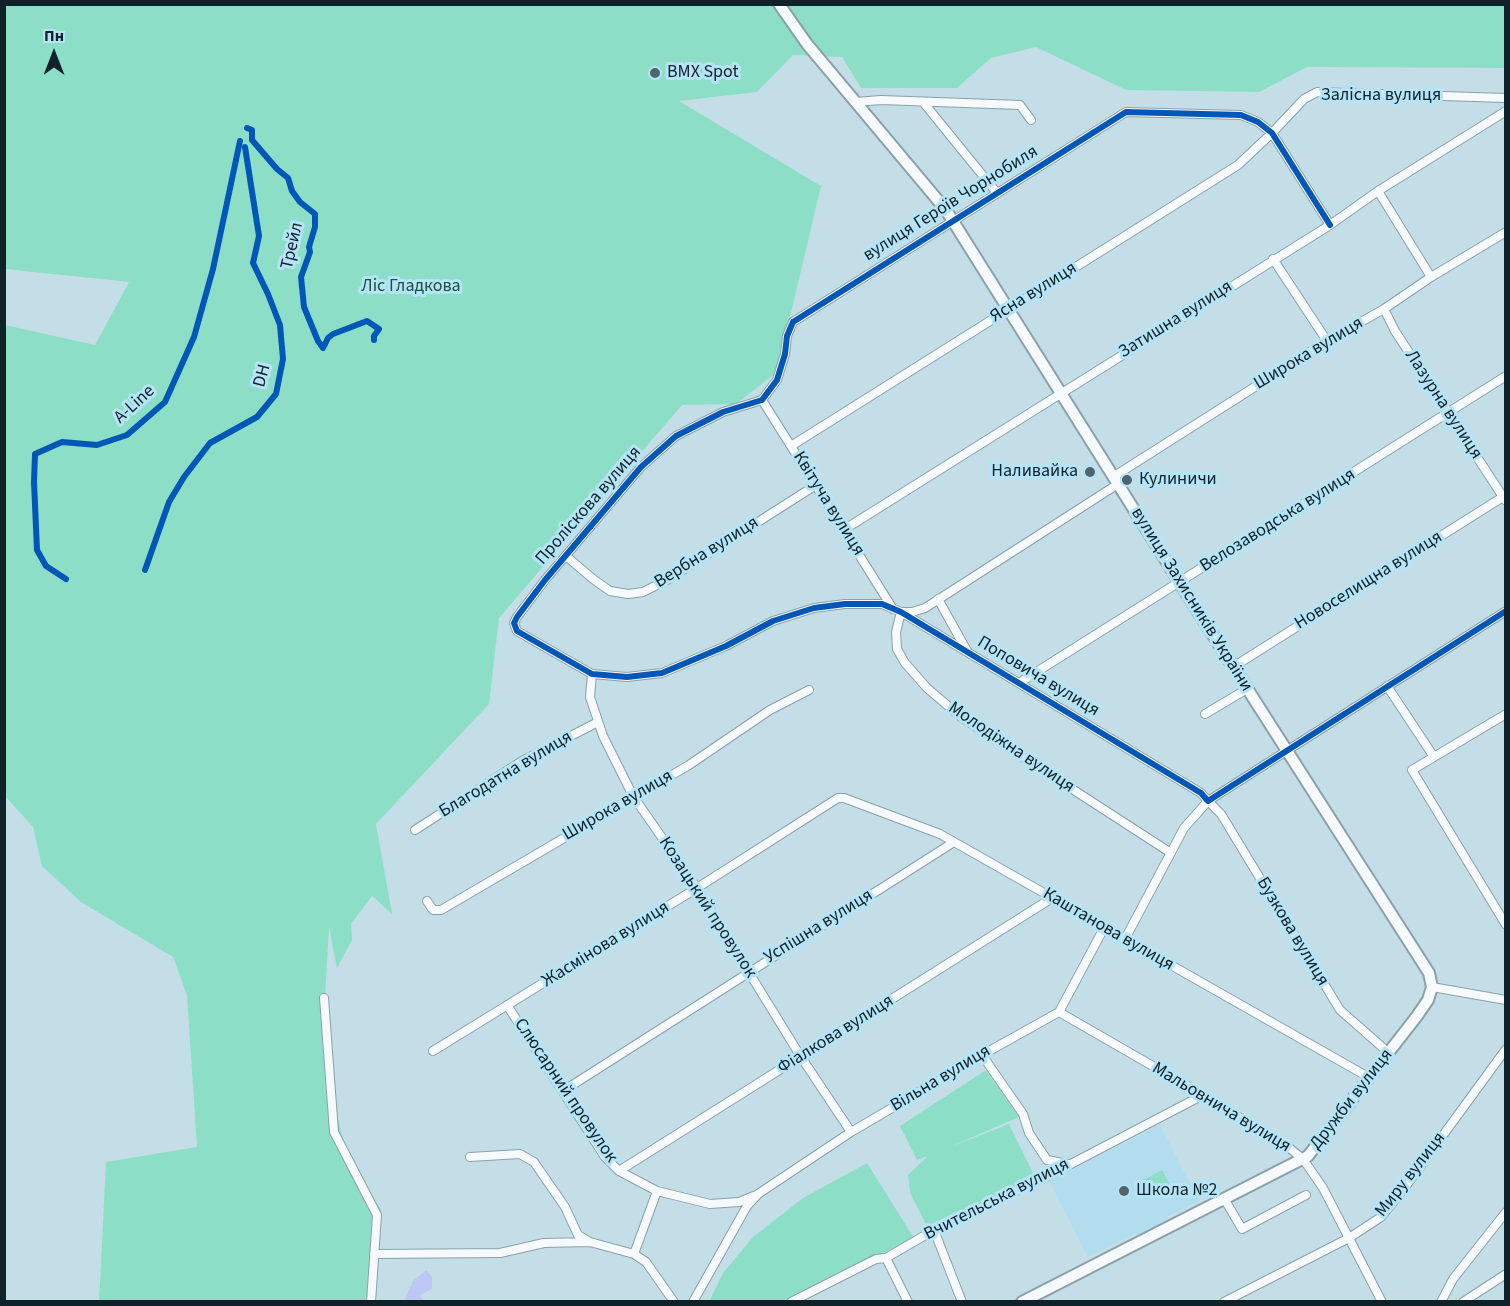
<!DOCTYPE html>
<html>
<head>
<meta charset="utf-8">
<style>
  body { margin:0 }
  #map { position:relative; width:1510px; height:1306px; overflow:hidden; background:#c4dee8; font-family:"Source Sans 3",sans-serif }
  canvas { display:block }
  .frame { position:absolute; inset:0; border:6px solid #102229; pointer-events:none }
  .north { position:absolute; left:24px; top:24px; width:60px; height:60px; -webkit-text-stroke:4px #b5e4f7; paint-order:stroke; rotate:0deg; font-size:16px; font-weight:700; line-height:24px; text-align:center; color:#102229 }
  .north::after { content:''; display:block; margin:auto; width:21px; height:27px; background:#102229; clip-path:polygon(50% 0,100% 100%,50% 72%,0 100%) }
</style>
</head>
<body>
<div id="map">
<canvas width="1510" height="1306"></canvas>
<div class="frame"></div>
<div class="north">Пн</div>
</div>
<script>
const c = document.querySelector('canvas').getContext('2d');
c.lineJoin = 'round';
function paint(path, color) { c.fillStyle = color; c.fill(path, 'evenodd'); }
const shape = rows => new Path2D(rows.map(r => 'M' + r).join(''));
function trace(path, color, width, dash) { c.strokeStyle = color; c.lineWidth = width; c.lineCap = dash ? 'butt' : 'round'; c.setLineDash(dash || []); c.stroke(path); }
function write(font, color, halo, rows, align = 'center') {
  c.font = font + ' "Source Sans 3",sans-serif'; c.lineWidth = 6; c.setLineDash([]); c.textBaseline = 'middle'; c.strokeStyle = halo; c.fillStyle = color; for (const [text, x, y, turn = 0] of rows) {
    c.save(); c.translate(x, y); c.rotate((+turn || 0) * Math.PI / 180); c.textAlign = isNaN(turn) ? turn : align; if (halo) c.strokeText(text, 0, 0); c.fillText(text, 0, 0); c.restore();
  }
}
paint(shape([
  [1160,1125,1199,1201,1167,1217,1169,1223,1139,1238,1136,1233,1088,1257,1049,1181]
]), '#b2ddee');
paint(shape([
  [1505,4,1506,68,1307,67,1259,92,1126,90,1036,47,991,58,957,88,861,88,842,57,793,55,757,92,679,101,821,186,777,372,736,404,682,405,499,618,489,704,376,824,392,914,372,896,351,924,352,940,337,968,329,927,325,999,332,1093,349,1165,381,1209,374,1301,99,1302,106,1162,197,1147,187,995,173,957,81,902,42,866,33,827,5,796,5,325,95,345,129,282,5,269,4,5],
  [986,1070,1019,1117,950,1147,1009,1124,1035,1177,927,1226,910,1193,908,1175,928,1156,917,1160,900,1126],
  [867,1163,914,1238,785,1301,709,1302,723,1273,753,1237,803,1198],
  [1162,1170,1171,1186,1150,1197,1141,1181]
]), '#8cdfc6');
paint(shape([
  [426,1270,432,1277,432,1289,420,1295,423,1301,404,1301,413,1281]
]), '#bdc6f5');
const street = shape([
  [856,102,881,100,1020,105,1031,120],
  [923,102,997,193],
  [1378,191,1431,277],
  [1330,225,1272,133,1258,122,1241,115,1126,112,793,322,787,336,785,354,777,380,762,400,723,412,676,436,641,467,545,580,517,617,514,623,517,631,592,674,627,677,662,673,726,646,773,621,814,608,845,604,882,604,901,612,1201,793,1208,801,1506,611],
  [1273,259,1327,341],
  [1384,309,1395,331,1505,500],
  [762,400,893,609],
  [791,446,1238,165,1272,133,1304,99,1317,92,1506,98],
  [1113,477,1327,341,1384,309,1431,277,1506,232],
  [1118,484,925,608,912,612,901,612,896,632,897,649,905,663,927,688,961,717,1171,853],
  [845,529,1330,225,1378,191,1506,111],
  [566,556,593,579,610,591,628,594,643,592,667,580,816,485],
  [938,599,967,651],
  [1233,667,1506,495],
  [592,674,590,697,603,736,633,796,697,888,801,1057,851,1132],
  [1019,683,1506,376],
  [1387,686,1434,757],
  [1205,714,1247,689],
  [1506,714,1412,770,1506,925],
  [415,830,522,761,598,722],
  [427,901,433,910,441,910,689,765,770,710,809,690],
  [1125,939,1184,828,1208,801,1221,814,1340,1010,1389,1053],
  [1432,987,1506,1000],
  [324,998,334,1132,377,1215,371,1302],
  [507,1005,605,1157,619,1171,657,1191,710,1204,739,1202,754,1196],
  [1059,1012,1203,1095,1288,1147,1303,1159,1323,1188,1382,1302],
  [433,1051,697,888,838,798,844,798,940,834,1370,1078],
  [982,1055,1023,1114,1029,1133,1047,1160,1068,1164],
  [563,1091,954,842],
  [470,1157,520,1154,534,1162,565,1207,578,1235,588,1241],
  [619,1171,1052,898],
  [1225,1200,1242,1229,1306,1195],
  [934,1230,962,1302],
  [374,1254,500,1253,544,1243,590,1242,634,1254,646,1262,674,1302],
  [634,1254,657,1191],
  [886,1258,908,1302],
  [693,1302,747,1206,758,1194,851,1132,982,1055,1059,1012,1104,928],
  [791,1302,876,1259,886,1258,934,1230,1046,1177,1203,1095],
  [1224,1302,1349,1238,1381,1217,1403,1190,1506,1049],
  [1441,1302,1453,1279,1506,1212],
  [1463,1302,1506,1274]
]);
const secondary = shape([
  [779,4,807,44,946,210,1197,610,1429,973,1432,987,1428,1000,1417,1016,1308,1156,1022,1302]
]);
trace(street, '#8ba0a7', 10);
trace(secondary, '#8ba0a7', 14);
trace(street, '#f6fafc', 8);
trace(secondary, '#f6fafc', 10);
trace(shape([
  [247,128,252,130,252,140,277,169,288,178,292,191,300,202,315,214,315,227,309,247,310,252,301,277,304,307,318,341,323,348,328,338,333,334,367,321,379,329,374,336,374,340],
  [1330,225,1272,133,1258,122,1241,115,1126,112,793,322,787,336,785,354,777,380,762,400,723,412,676,436,641,467,545,580,517,617,514,623,517,631,592,674,627,677,662,673,726,646,773,621,814,608,845,604,882,604,901,612,1201,793,1208,801,1506,611],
  [145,570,169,502,184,477,210,443,257,417,276,394,283,359,280,325,268,294,253,263,259,236,245,147],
  [66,579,46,566,37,550,34,482,35,454,62,442,97,445,127,435,165,402,194,337,213,269,240,141]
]), '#0057b8', 6);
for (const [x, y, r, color] of [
  [655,73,6,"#4f646c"],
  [1090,472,6,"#4f646c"],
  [1127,480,6,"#4f646c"],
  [1124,1191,6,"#4f646c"]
]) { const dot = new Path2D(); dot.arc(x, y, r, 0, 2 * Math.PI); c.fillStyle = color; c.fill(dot); trace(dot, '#b5e4f7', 2); }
write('18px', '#102229', '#b5e4f7', [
  ["BMX Spot",667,73],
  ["Наливайка",1078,472,"right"],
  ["Кулиничи",1139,480],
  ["Школа №2",1136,1191]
], 'left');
write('18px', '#102229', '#b5e4f7', [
  ["Залісна вулиця",1381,96],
  ["вулиця Героїв Чорнобиля",951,204,-32],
  ["Трейл",293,246,-77],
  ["Ясна вулиця",1034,293,-32],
  ["Затишна вулиця",1176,320,-32],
  ["Широка вулиця",1309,354,-31],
  ["DH",263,376,-75],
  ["A-Line",135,405,-42],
  ["Лазурна вулиця",1443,405,57],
  ["Квітуча вулиця",828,504,58],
  ["Проліскова вулиця",589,506,-49],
  ["Велозаводська вулиця",1278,521,-32],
  ["Вербна вулиця",707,553,-32],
  ["Новоселищна вулиця",1369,581,-32],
  ["вулиця Захисників України",1191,600,58],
  ["Поповича вулиця",1038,677,31],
  ["Молодіжна вулиця",1011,748,34],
  ["Благодатна вулиця",506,775,-31],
  ["Широка вулиця",618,806,-30],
  ["Козацький провулок",707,908,57],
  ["Успішна вулиця",819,927,-32],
  ["Каштанова вулиця",1108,930,30],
  ["Бузкова вулиця",1292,932,59],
  ["Жасмінова вулиця",606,945,-32],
  ["Фіалкова вулиця",836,1035,-32],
  ["Вільна вулиця",941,1079,-31],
  ["Слюсарний провулок",565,1091,56],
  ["Дружби вулиця",1352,1100,-52],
  ["Мальовнича вулиця",1221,1108,31],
  ["Миру вулиця",1411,1175,-52],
  ["Вчительська вулиця",997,1200,-27]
]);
write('18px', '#1a533c', '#b5e4f7', [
  ["Ліс Гладкова",411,287]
]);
</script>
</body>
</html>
